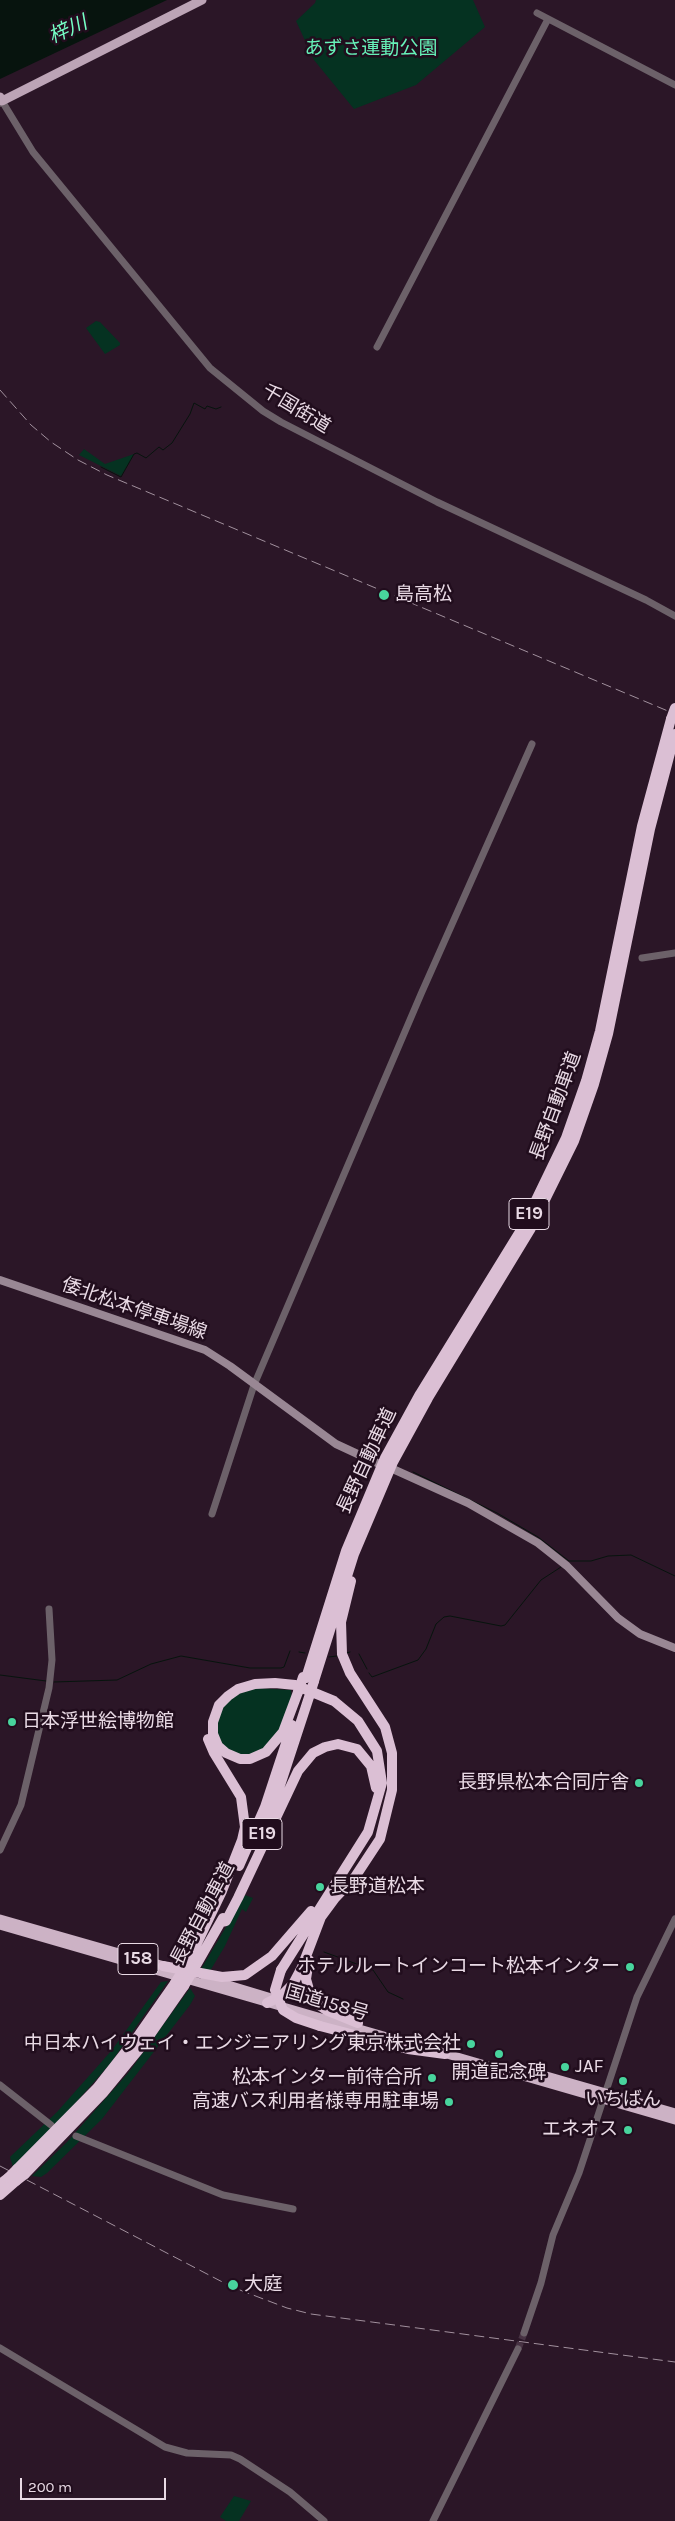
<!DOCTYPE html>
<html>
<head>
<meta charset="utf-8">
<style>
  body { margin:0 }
  #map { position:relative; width:675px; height:2521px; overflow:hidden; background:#2b1627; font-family:Karla,sans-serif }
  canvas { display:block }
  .scale { position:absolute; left:20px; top:2478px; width:146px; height:22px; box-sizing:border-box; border:2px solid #e9dae5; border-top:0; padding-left:6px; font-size:15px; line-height:18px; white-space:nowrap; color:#e9dae5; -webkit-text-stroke:4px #210d1d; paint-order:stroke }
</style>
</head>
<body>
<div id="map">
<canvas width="675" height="2521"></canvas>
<div class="scale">200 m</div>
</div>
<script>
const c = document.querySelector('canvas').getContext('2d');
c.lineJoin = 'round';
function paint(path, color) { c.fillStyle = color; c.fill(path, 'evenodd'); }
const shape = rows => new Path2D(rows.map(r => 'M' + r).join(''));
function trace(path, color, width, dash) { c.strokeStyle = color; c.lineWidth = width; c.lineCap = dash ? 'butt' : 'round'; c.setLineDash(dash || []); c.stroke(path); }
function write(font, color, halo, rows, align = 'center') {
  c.font = font + ' Karla,"Noto Sans JP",sans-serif'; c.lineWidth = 5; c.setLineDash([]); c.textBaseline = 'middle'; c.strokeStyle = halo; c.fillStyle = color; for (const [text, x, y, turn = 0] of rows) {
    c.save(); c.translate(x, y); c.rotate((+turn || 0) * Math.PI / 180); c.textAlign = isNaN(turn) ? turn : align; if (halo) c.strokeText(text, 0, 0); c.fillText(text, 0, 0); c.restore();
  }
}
paint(shape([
  [316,0,473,0,485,27,416,85,354,109,314,60,296,21,315,3],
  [96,321,100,322,120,343,120,345,105,354,86,328],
  [84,449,105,464,134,454,121,476,79,455],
  [256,1688,291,1690,292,1699,278,1735,263,1751,244,1757,230,1752,220,1742,215,1725,218,1711,231,1696],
  [221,1882,212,1904,180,1963,178,1960,178,1952,214,1883],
  [245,1895,253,1898,246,1912,242,1909,225,1946,210,1971,201,1969],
  [168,1981,110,2064,63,2117,13,2167,10,2157,57,2112,112,2050,161,1982],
  [190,1988,195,1996,190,2005,102,2119,47,2173,41,2177,32,2176,67,2142,129,2072],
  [234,2496,251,2501,239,2521,226,2521,220,2517]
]), '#053221');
paint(shape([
  [0,0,167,0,0,79]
]), '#07140e');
trace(shape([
  [101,467,121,477,134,454,137,453,146,458,159,447,163,450,172,443,190,414,194,403,205,409,207,406,216,409,221,407],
  [413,1472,497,1513,538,1537,569,1561,591,1561,608,1556,631,1555,675,1576],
  [299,1652,305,1653],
  [347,1653,350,1652],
  [359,1654,367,1669],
  [329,1657,337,1656],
  [369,1673,372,1677,418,1660,426,1649,436,1624,444,1617,450,1616,501,1626,505,1625,541,1580,561,1567],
  [0,1675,46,1681],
  [54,1682,117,1680,151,1664,181,1656,250,1668,281,1668,284,1667,290,1651],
  [324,1952,373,1970,388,1992,403,1999]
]), '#07140e', 1);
trace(shape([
  [518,2349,524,2333]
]), '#483344', 7, [7, 3.5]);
trace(shape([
  [537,13,675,85],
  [0,103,2,101,33,152,210,368,263,411,281,422,437,502,646,600,675,616],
  [377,347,548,19],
  [642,958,675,953],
  [212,1514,254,1385,421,994,532,744],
  [0,1850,21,1805,49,1688,52,1660,49,1609],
  [0,2085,51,2125],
  [76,2136,223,2195,293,2209],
  [524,2333,541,2283,553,2235,579,2173,637,1997,675,1919],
  [0,2348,165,2447,187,2453,231,2455,240,2459,290,2492,324,2521],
  [433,2521,518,2349]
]), '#6c6169', 7);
trace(shape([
  [0,1280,205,1350,230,1366,336,1444,377,1463],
  [395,1470,468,1503,538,1543,567,1566,618,1618,640,1634,675,1648]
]), '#998794', 8);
trace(shape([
  [0,97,2,101,202,0]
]), '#bca4b6', 9);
trace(shape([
  [0,1919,168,1967],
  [0,1925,425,2048],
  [205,1978,278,2000],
  [418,2041,449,2049],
  [440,2052,675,2120],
  [543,2075,675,2113]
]), '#ccb2c5', 9);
trace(shape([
  [306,1678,346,1551,385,1458,420,1394,524,1225,566,1138,586,1081,600,1031,642,826,671,719],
  [314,1681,354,1554,393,1462,428,1398,530,1230,574,1141,594,1084,608,1034,650,829,675,734],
  [270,1816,310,1694],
  [239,1866,265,1807,292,1725],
  [221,1922,226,1921,238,1898,298,1771,313,1753,325,1747,338,1744,357,1749,371,1766,376,1788],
  [309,1960,306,1979,312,2000,326,2010,358,2023],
  [187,1964,222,1891,242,1840,245,1827,241,1797,214,1753,208,1739],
  [163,1966,222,1977,245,1975,272,1956,311,1911],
  [195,1967,223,1918],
  [281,1970,368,1832,382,1783,377,1751,358,1721,334,1701,295,1685,275,1683,255,1684,238,1689,228,1696,219,1705,213,1722,213,1734,218,1746,226,1753,240,1759,250,1759,266,1752,283,1732,298,1692],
  [267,2003,281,1996,293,1984,302,1967,321,1917,335,1898,355,1877,380,1839,392,1790,392,1753,385,1727,350,1673,342,1654,341,1622,351,1581],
  [320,2026,408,2049,445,2054],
  [17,2169,97,2088,138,2036,175,1983],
  [25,2174,103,2093,145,2042,184,1986],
  [0,2184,8,2178],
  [0,2195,16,2181]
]), '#dbbfd4', 10);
trace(shape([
  [0,390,31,425,51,442,78,460,107,475,675,714],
  [0,2166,232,2287,287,2308,311,2314,675,2362]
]), '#a2919e', 1, [10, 5]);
trace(shape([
  [671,719,675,708],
  [298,1692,303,1677],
  [310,1694,314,1681],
  [281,1970,275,1990,283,2010,296,2018,320,2026],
  [175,1983,187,1964],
  [184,1986,195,1967],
  [8,2178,17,2169],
  [16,2181,25,2174]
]), '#dbbfd4', 10);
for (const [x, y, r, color] of [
  [384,595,6,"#48d49d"],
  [12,1722,5,"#48d49d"],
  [639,1783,5,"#48d49d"],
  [320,1887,5,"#48d49d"],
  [630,1967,5,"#48d49d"],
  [471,2044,5,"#48d49d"],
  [499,2054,5,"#48d49d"],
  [565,2067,5,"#48d49d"],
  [432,2078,5,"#48d49d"],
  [623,2081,5,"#48d49d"],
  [449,2102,5,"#48d49d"],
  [628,2130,5,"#48d49d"],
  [233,2285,6,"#48d49d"]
]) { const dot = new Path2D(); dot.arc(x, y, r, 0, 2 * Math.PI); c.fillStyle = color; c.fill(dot); trace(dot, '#210d1d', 2); }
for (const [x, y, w] of [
  [529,1214,40],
  [262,1834,40],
  [138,1959,40]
]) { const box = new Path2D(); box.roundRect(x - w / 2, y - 15.5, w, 31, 4); c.fillStyle = '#210d1d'; c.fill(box); trace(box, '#e9dae5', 1); }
write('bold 18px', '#e9dae5', null, [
  ["E19",529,1214],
  ["E19",262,1834],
  ["158",138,1959]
]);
write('19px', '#66f1b8', '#210d1d', [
  ["あずさ運動公園",371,49]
]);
write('19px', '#e9dae5', '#210d1d', [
  ["千国街道",296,409,31],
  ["長野自動車道",556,1106,-70],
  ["倭北松本停車場線",134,1309,19],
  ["長野自動車道",367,1461,-65],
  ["長野自動車道",203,1914,-62],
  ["国道158号",327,2003,16]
]);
write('19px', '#e9dae5', '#210d1d', [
  ["島高松",395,595,"left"],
  ["日本浮世絵博物館",22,1722,"left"],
  ["長野県松本合同庁舎",629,1783],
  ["長野道松本",330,1887,"left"],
  ["ホテルルートインコート松本インター",620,1967],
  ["中日本ハイウェイ・エンジニアリング東京株式会社",461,2044],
  ["JAF",575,2067,"left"],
  ["開道記念碑",499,2073,"center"],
  ["松本インター前待合所",422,2078],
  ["いちばん",623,2100,"center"],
  ["高速バス利用者様専用駐車場",439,2102],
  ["エネオス",618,2130],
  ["大庭",244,2285,"left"]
], 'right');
write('italic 20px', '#75ffc5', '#210d1d', [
  ["梓川",68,30,-24]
]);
</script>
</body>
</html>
